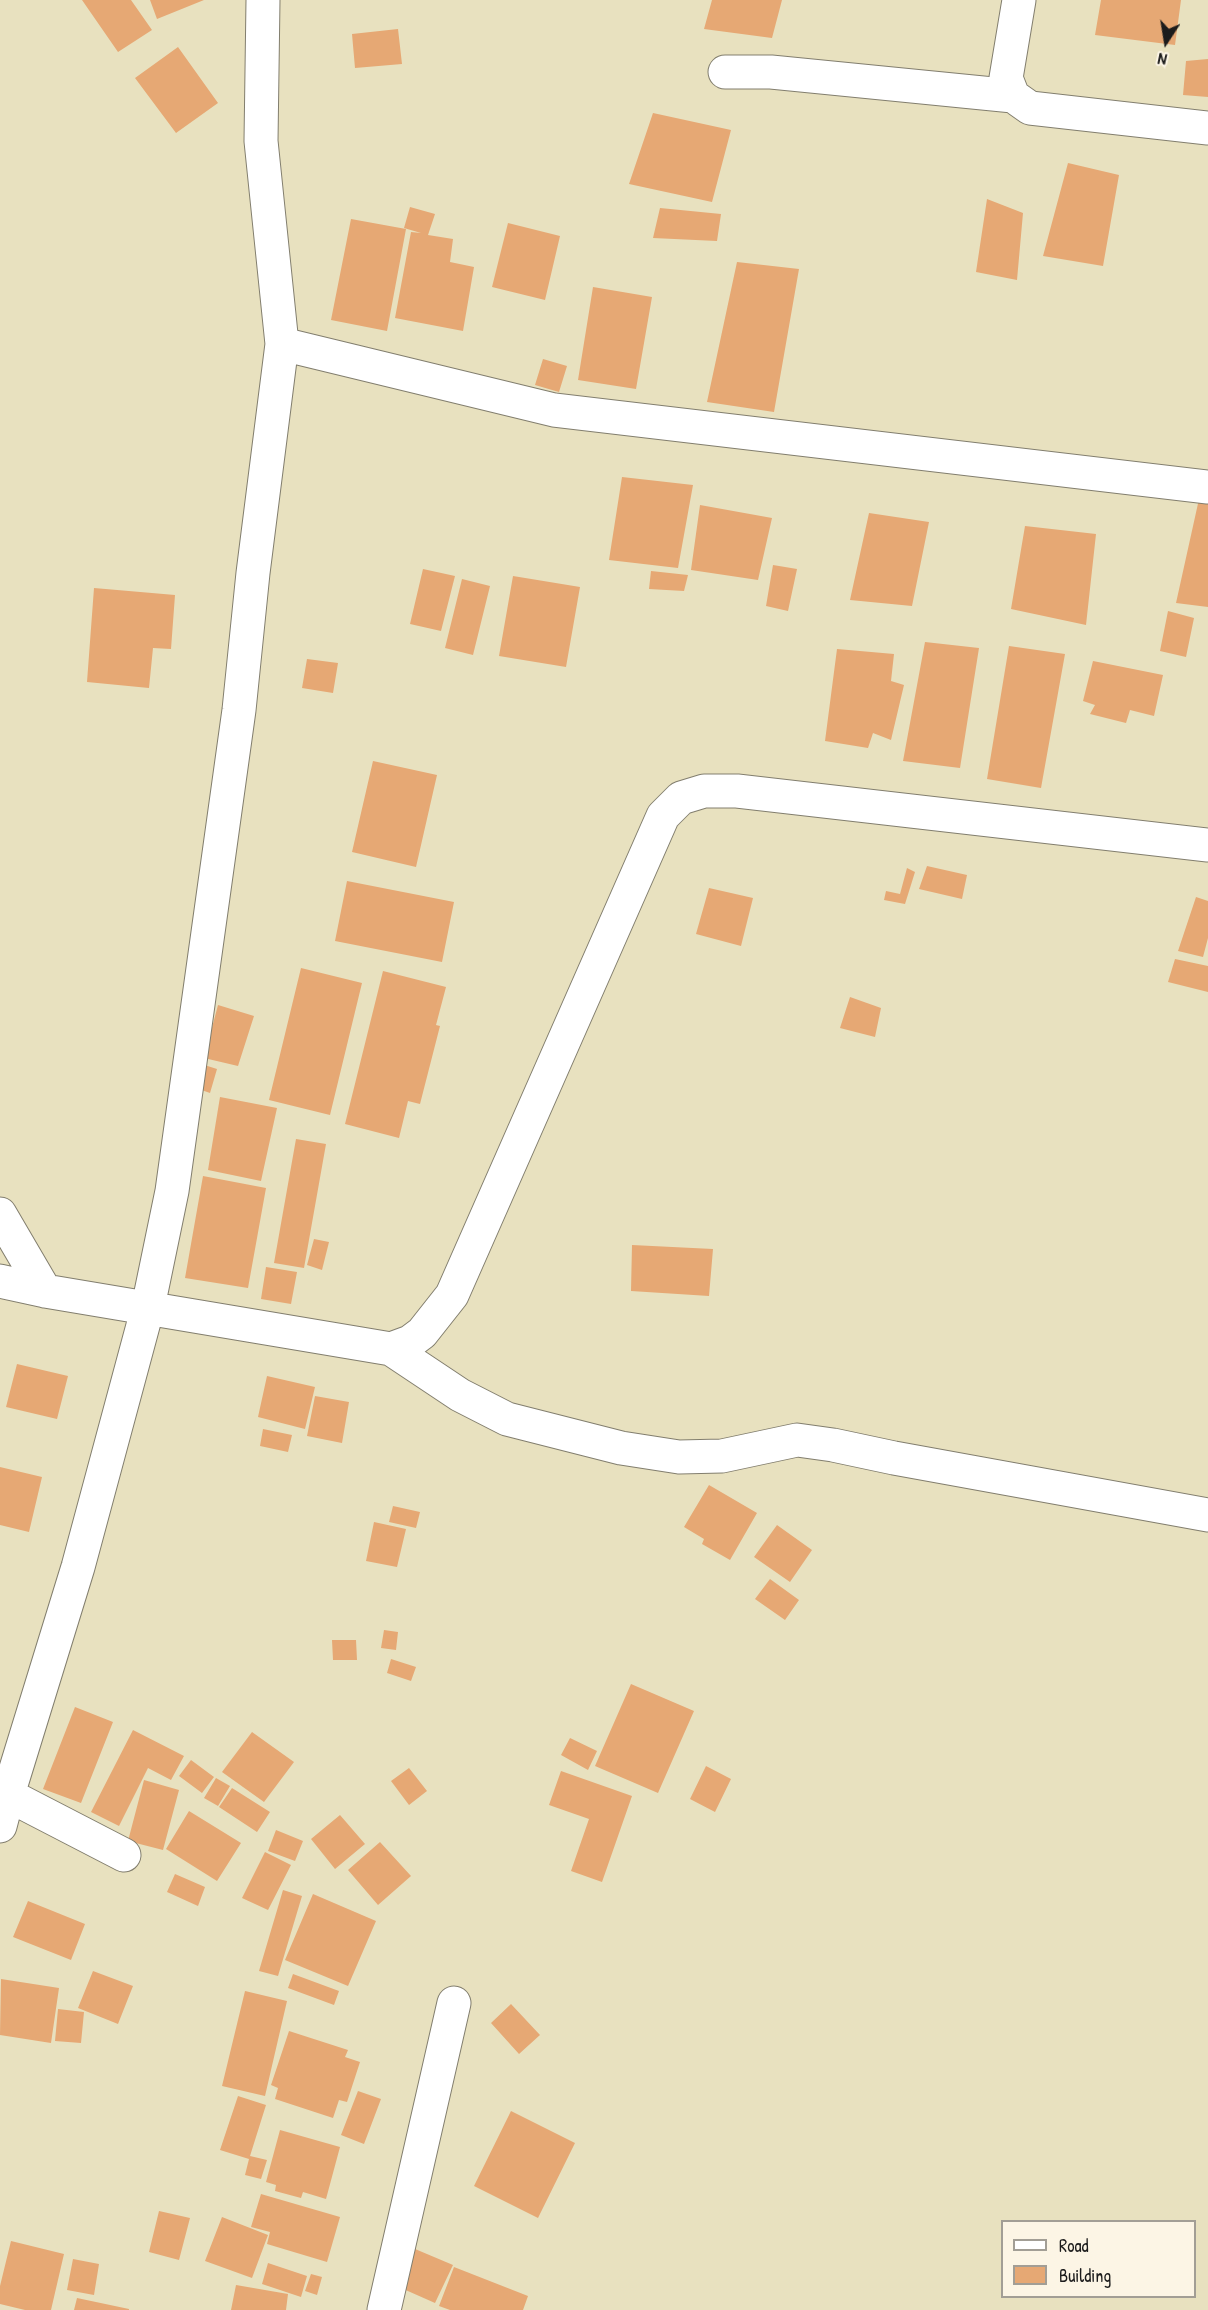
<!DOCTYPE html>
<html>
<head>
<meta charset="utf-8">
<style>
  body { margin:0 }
  #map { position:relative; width:1208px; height:2310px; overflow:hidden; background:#e8e1bf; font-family:"Patrick Hand",sans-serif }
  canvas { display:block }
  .legend { position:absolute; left:1001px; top:2220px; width:195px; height:78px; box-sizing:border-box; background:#fcf5e5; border:2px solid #a29e95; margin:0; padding:8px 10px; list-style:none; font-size:18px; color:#1c1c1c }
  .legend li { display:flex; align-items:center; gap:12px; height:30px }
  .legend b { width:30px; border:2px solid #a29e95 }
  .north { position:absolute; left:1136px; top:12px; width:60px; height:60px; -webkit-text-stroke:4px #fcf5e5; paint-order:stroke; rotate:192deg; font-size:16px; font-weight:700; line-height:24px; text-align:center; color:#1c1c1c }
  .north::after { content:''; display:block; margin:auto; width:21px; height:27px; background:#1c1c1c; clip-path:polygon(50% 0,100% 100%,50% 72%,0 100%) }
</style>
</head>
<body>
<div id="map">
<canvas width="1208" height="2310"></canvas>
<ul class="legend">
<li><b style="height:8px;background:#fff"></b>Road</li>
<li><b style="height:16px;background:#e6a874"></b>Building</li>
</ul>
<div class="north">N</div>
</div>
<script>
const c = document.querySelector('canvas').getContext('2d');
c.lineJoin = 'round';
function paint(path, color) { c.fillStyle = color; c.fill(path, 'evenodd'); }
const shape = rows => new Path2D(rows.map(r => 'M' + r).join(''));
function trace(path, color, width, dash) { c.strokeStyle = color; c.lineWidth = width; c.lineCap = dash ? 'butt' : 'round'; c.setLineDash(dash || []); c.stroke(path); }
paint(shape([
  [82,0,131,0,152,30,118,52],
  [150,0,204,0,157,19],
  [712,0,782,0,772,38,704,29],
  [1101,0,1181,0,1175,45,1095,35],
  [398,29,402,64,355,68,352,34],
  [178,47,218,103,176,133,135,78],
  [1208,59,1208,97,1183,95,1186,61],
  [653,113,731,130,712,202,629,184],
  [1068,163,1119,175,1103,266,1043,256],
  [987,199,1023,213,1017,280,976,272],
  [410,207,435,214,428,235,453,239,450,262,474,267,463,331,395,318,411,232,421,233,404,228],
  [660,208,721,214,717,241,653,238],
  [351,219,406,229,387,331,331,320],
  [508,223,560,236,545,300,492,287],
  [737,262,799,269,774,412,707,402],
  [593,287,652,297,636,389,578,380],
  [543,359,567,366,559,392,535,385],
  [622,477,693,485,678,568,609,560],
  [1199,499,1208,500,1208,607,1176,603],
  [700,505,772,518,758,580,691,570],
  [869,513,929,522,912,606,850,600],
  [1025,526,1096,534,1086,625,1011,609],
  [773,565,797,569,788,611,766,606],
  [423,569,455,576,441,631,410,624],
  [651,571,688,575,684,591,649,589],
  [513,576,580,587,566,667,499,656],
  [462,579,490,586,473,655,445,648],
  [94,588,175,595,171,649,153,648,149,688,87,682],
  [1168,611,1194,618,1186,657,1160,651],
  [925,642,979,648,960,768,903,761],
  [1009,646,1065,654,1041,788,987,779],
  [837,649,894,654,891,681,904,685,891,740,873,733,868,748,825,741],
  [307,659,338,663,333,693,302,688],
  [1093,661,1163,675,1154,716,1130,710,1126,723,1090,714,1095,705,1083,701],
  [373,761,437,775,416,867,352,852],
  [927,866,967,875,962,899,919,889],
  [907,868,915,872,905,904,884,900,886,891,900,894],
  [347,881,454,902,442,962,335,941],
  [709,888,753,898,741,946,696,934],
  [1196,897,1208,901,1208,938,1203,957,1178,951],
  [1175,959,1208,966,1208,992,1168,982],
  [301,968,362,983,330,1115,269,1100],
  [383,971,446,987,436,1025,440,1026,420,1104,408,1101,399,1138,345,1124],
  [850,997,881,1008,875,1037,840,1028],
  [218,1005,254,1016,238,1066,204,1058],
  [198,1063,217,1069,210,1093,190,1086],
  [220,1097,277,1108,261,1181,208,1170],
  [296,1139,326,1144,304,1268,274,1263],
  [203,1176,266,1188,248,1288,185,1278],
  [314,1239,329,1242,322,1270,307,1265],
  [632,1245,713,1249,709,1296,631,1291],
  [266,1267,297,1272,291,1304,261,1299],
  [17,1364,68,1376,57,1419,6,1407],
  [267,1376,315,1387,305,1429,258,1417],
  [315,1396,349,1402,342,1443,307,1436],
  [263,1429,292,1435,288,1452,260,1446],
  [0,1467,42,1477,29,1532,0,1525],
  [709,1485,757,1513,730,1560,702,1544,704,1539,684,1527],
  [393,1506,420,1512,416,1528,389,1522],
  [374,1522,406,1529,397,1567,366,1561],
  [777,1525,812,1550,790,1582,754,1557],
  [770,1579,799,1600,785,1620,755,1599],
  [384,1630,398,1632,396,1650,381,1648],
  [332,1640,356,1640,357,1660,333,1660],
  [391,1659,416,1667,411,1681,387,1673],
  [631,1684,694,1711,658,1793,595,1766],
  [75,1707,113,1722,81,1803,43,1789],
  [133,1730,184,1756,171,1780,148,1768,119,1826,91,1812],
  [252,1732,294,1762,264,1802,222,1772],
  [570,1738,597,1751,588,1770,561,1755],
  [191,1760,214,1777,202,1793,179,1776],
  [706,1766,731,1779,715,1812,690,1799],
  [409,1768,427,1791,409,1805,391,1781],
  [561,1771,632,1796,602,1882,571,1871,589,1819,549,1805],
  [216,1778,230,1786,218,1806,204,1798],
  [144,1780,179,1790,163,1850,128,1841],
  [232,1788,270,1812,257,1832,219,1807],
  [189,1811,241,1843,217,1881,166,1849],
  [340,1815,365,1844,335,1869,311,1839],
  [276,1830,303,1841,295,1861,268,1851],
  [380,1842,411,1876,378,1905,348,1870],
  [265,1852,291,1865,268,1910,242,1898],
  [175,1874,205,1887,198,1906,167,1892],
  [283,1890,302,1896,278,1976,259,1971],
  [313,1894,376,1921,348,1986,285,1960],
  [28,1901,85,1924,71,1960,13,1937],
  [93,1971,133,1986,118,2024,78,2008],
  [293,1974,339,1991,334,2005,288,1988],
  [1,1979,59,1988,51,2043,0,2035],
  [245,1991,287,2001,265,2096,222,2086],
  [511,2004,540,2035,519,2054,491,2023],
  [58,2009,84,2012,81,2043,55,2041],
  [289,2031,348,2050,345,2057,360,2062,347,2102,339,2100,333,2118,275,2099,278,2088,271,2085],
  [358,2091,381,2099,364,2144,341,2135],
  [238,2096,266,2105,250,2156,267,2160,261,2179,245,2175,249,2159,220,2150],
  [511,2111,575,2143,538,2218,474,2186],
  [280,2130,340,2147,326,2199,303,2192,301,2198,275,2191,276,2185,266,2182],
  [261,2194,340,2217,327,2262,267,2244,270,2232,251,2227],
  [159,2211,190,2218,179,2260,149,2252],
  [222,2217,268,2235,252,2278,205,2261],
  [11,2241,64,2254,51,2310,25,2310,0,2304,0,2286],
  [408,2246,453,2265,435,2303,392,2284],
  [73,2259,99,2264,94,2295,67,2290],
  [268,2263,307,2276,301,2297,262,2284],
  [454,2267,528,2296,523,2310,450,2310,439,2306],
  [311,2274,322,2277,317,2295,305,2291],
  [236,2285,288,2294,286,2310,231,2310],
  [77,2298,129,2309,129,2310,74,2310]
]), '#e6a874');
const minor = shape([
  [725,72,771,72,1013,96,1030,108,1208,128],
  [1013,96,1006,78,1019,0],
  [282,344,554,410,1208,487],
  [0,1214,45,1291],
  [0,1281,45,1291,391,1349,410,1342,422,1333,452,1295,663,816,681,798,704,791,737,791,1208,845],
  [391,1349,460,1395,507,1419,621,1448,679,1457,722,1456,797,1440,833,1445,894,1458,1208,1515],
  [8,1795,124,1855],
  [0,1826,10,1788,78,1567,148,1307,172,1191,239,710,253,573,282,344,261,141,263,0],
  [384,2310,454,2003]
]);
trace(minor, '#827e6e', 35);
trace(minor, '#fff', 33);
</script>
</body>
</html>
